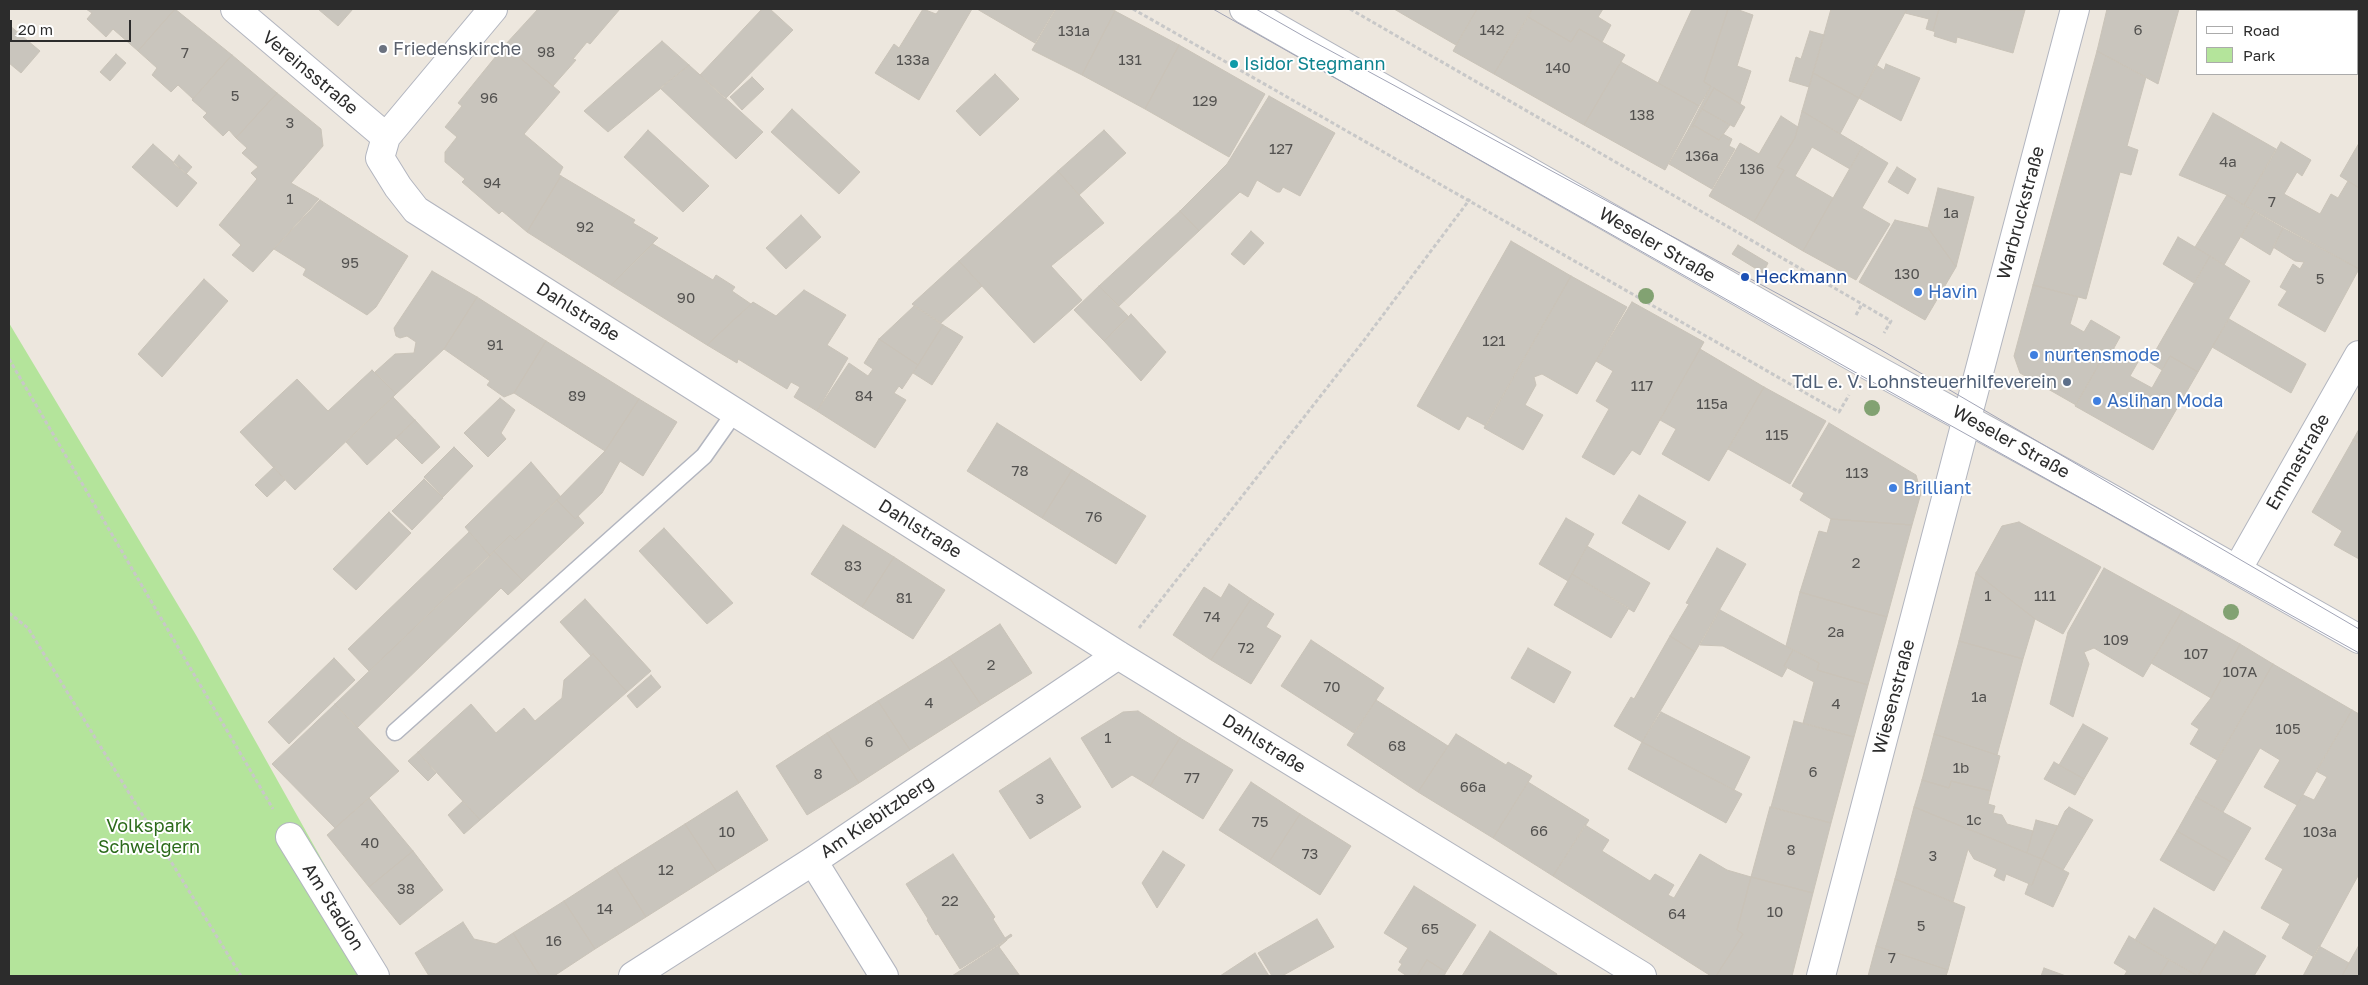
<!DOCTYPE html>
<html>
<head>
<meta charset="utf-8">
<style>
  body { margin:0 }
  #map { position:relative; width:2368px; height:985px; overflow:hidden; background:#ede7de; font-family:"Golos Text",sans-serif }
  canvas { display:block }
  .frame { position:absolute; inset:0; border:10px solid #2c2c2c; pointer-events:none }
  .legend { position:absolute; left:2196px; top:10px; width:162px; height:65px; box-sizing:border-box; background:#fff; border:1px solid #ababab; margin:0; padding:6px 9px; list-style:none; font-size:15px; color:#2c2c2c }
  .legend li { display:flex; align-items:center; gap:10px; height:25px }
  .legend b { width:25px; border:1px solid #ababab }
  .scale { position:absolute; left:10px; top:20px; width:121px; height:22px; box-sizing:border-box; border:2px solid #2c2c2c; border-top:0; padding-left:6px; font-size:15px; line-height:18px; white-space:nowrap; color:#2c2c2c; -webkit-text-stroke:4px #fff; paint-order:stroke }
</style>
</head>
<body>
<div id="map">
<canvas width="2368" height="985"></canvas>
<div class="frame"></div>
<ul class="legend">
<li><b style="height:6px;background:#fff"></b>Road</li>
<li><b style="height:14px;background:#b4e49b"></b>Park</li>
</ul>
<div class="scale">20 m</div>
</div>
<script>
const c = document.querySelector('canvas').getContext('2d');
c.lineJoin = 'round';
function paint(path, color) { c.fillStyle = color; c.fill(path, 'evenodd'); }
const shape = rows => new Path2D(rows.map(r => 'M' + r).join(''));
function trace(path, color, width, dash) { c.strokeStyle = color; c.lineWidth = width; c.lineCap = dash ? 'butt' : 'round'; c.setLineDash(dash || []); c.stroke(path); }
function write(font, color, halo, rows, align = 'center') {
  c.font = font + ' "Golos Text",sans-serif'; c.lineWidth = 4; c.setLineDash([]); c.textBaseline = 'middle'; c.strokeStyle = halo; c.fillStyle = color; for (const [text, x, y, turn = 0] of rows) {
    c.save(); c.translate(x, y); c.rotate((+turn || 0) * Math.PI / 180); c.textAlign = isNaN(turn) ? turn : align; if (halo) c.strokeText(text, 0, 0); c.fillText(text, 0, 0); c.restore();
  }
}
paint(shape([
  [9,323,196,635,387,976,9,976]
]), '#b4e49b');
const building = shape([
  [86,9,175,9,138,51,113,29,106,37,87,19,92,13,86,9],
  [175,9,232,55,193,99,178,85,171,92,152,75,157,68,138,51,175,9],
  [318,9,353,9,338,26,318,9],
  [538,9,620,9,590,44,587,42,573,59,576,60,553,86,505,45,538,9],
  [762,9,770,9,793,30,725,99,700,75,762,9],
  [923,9,936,14,940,9,972,9,919,100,875,73,894,44,899,48,923,9],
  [977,9,1055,9,1035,43,977,9],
  [1056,9,1111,9,1115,11,1082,75,1032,50,1056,9],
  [1394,9,1477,9,1456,45,1394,9],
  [1477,9,1532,9,1494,74,1453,51,1477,9],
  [1532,9,1603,9,1598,17,1611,25,1602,42,1579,29,1571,42,1528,17,1532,9],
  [1692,9,1728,9,1704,82,1711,86,1699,106,1658,83,1692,9],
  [1728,9,1736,9,1753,15,1737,66,1751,71,1740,104,1714,88,1692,127,1688,130,1711,86,1704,82,1728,9],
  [1831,9,1907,9,1859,98,1813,73,1831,9],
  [1907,9,1939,9,1933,31,1926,29,1929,19,1905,13,1907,9],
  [1939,9,2025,10,2013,53,1957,37,1956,43,1934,36,1935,32,1933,31,1939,9],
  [2107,9,2179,9,2158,84,2097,51,2107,9],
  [2195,9,2210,9,2209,11,2198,11,2195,9],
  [2210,9,2238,9,2242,11,2209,11,2210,9],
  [1115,11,1179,45,1145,109,1082,75,1115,11],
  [1528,17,1571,42,1579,29,1625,55,1584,125,1494,74,1528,17],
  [9,25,40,51,21,73,9,63,9,25],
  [1810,31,1824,35,1809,87,1789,81,1796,57,1801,59,1810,31],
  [662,41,689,65,608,132,584,111,662,41],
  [505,45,560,92,524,134,563,167,559,175,561,176,527,232,502,211,499,214,462,182,465,179,445,162,445,152,457,137,445,127,462,106,458,103,505,45],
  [1179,45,1265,94,1229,157,1145,109,1179,45],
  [2097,51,2146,77,2127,146,2138,150,2131,175,2120,172,2086,299,2033,285,2097,51],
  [116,54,126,63,110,81,100,72,116,54],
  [232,55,277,93,236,138,229,130,223,136,203,117,207,113,192,100,232,55],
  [1621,62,1699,106,1665,170,1584,125,1621,62],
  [1886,64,1920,78,1901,121,1859,98,1876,65,1884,70,1886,64],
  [689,65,763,132,736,159,660,88,689,65],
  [1813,73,1859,98,1840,134,1802,111,1813,73],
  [995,74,1019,99,980,136,956,111,995,74],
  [752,77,764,89,742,110,730,97,752,77],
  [1714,88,1745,107,1734,127,1702,109,1714,88],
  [277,93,321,129,323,146,291,183,319,199,253,272,232,255,241,245,219,225,257,179,251,173,258,167,242,153,247,148,236,138,277,93],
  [1269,96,1335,133,1300,196,1283,187,1280,192,1277,192,1257,180,1248,197,1240,192,1199,231,1180,211,1227,164,1269,96],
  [792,109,860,172,839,194,771,132,792,109],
  [1702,109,1730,125,1719,140,1695,126,1692,127,1702,109],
  [1802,111,1862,147,1850,169,1812,147,1795,176,1833,198,1803,251,1754,222,1784,170,1777,167,1795,138,1802,111],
  [2213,113,2276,149,2244,205,2227,195,2179,175,2213,113],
  [1781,116,1798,127,1795,138,1777,167,1784,170,1754,222,1709,196,1740,143,1759,154,1781,116],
  [1695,126,1719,140,1723,134,1732,139,1729,146,1735,149,1712,189,1669,164,1688,130,1695,126],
  [648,130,709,186,683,212,624,157,648,130],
  [1104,130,1126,153,1079,195,1058,171,1104,130],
  [2281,142,2311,160,2302,176,2297,172,2284,194,2320,214,2331,194,2338,198,2348,181,2359,188,2359,269,2244,205,2281,142],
  [2359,143,2359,188,2340,176,2359,143],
  [153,144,197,183,177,207,132,167,153,144],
  [1862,147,1888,163,1862,208,1890,224,1856,280,1803,251,1862,147],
  [179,155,192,167,186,174,173,163,179,155],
  [1897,167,1916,179,1908,194,1888,182,1897,167],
  [1058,171,1104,223,1051,266,1082,300,1034,343,959,261,1058,171],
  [561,176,635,220,633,223,658,238,611,285,527,232,561,176],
  [1938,188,1974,197,1956,267,1928,228,1938,188],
  [2227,195,2255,212,2224,265,2195,247,2227,195],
  [320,200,408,256,376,307,367,315,303,275,306,269,274,249,320,200],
  [1180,211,1199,231,1119,306,1099,286,1180,211],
  [2255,212,2283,228,2270,255,2241,237,2255,212],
  [801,215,821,237,786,269,766,248,801,215],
  [1895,220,1928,228,1956,267,1925,320,1859,282,1895,220],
  [2283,228,2359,269,2325,332,2278,305,2287,291,2280,287,2293,264,2300,269,2304,262,2295,261,2273,247,2283,228],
  [1251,231,1264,243,1244,265,1231,254,1251,231],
  [2178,237,2210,256,2194,283,2163,264,2178,237],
  [1511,241,1571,276,1486,426,1467,416,1459,430,1417,406,1511,241],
  [653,244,713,280,716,275,735,287,732,291,751,304,707,345,611,285,653,244],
  [1738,245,1768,263,1763,273,1732,254,1738,245],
  [2210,256,2250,281,2198,372,2170,356,2162,370,2149,362,2210,256],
  [959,261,982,286,941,323,912,304,959,261],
  [432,271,477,297,444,349,396,394,375,372,395,354,414,353,416,342,407,336,400,338,396,336,394,328,432,271],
  [1571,276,1627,307,1577,394,1542,374,1534,377,1536,385,1525,405,1543,415,1523,450,1484,428,1571,276],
  [204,279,228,301,162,377,138,354,204,279],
  [2033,285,2078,297,2070,324,2084,332,2091,320,2120,337,2109,357,2103,357,2076,405,2020,373,2014,356,2033,285],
  [1099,286,1129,317,1104,341,1074,310,1099,286],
  [804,290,846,315,827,345,848,358,817,411,794,397,800,387,791,382,787,389,738,359,737,363,707,345,753,302,776,316,804,290],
  [477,297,546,341,514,393,504,397,487,385,490,381,444,349,477,297],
  [1632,302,1704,342,1640,455,1632,450,1614,475,1582,457,1609,409,1596,401,1613,371,1596,361,1632,302],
  [914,306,943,325,918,365,879,339,914,306],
  [1131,314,1166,352,1141,381,1104,341,1131,314],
  [2229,319,2306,364,2291,393,2212,347,2229,319],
  [943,325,963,337,932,385,913,373,943,325],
  [879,339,918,365,902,389,899,386,894,393,906,400,875,448,817,411,849,363,868,376,873,369,864,363,879,339],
  [546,341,639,399,605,451,514,393,546,341],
  [1700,349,1764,387,1709,481,1662,454,1676,429,1660,420,1700,349],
  [2114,349,2138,362,2130,376,2152,388,2170,356,2198,372,2153,450,2075,406,2103,357,2109,357,2114,349],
  [372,370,396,394,295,490,240,432,297,379,328,411,372,370],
  [1764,387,1826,421,1790,484,1728,449,1764,387],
  [393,397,415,420,367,465,346,442,393,397],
  [500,398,515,410,501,433,506,439,488,457,464,433,500,398],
  [639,399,677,422,643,476,620,461,602,493,575,519,557,500,605,451,639,399],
  [415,420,440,447,422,464,396,438,415,420],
  [997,423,1072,470,1042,518,967,471,997,423],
  [1829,423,1916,475,1921,493,1912,525,1831,519,1800,500,1804,493,1792,486,1829,423],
  [2359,429,2359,443,2353,440,2359,429],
  [2353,440,2359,443,2359,559,2334,545,2342,531,2312,512,2353,440],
  [454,447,473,466,443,497,424,477,454,447],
  [531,462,561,497,515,540,510,535,490,556,465,527,531,462],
  [274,467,285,480,267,497,255,485,274,467],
  [1072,470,1146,516,1116,564,1042,518,1072,470],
  [424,479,443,498,412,530,392,511,424,479],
  [1639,495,1686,522,1669,550,1622,523,1639,495],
  [557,500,575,519,578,516,584,523,523,581,494,551,510,535,515,540,557,500],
  [389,512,411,533,356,590,333,569,389,512],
  [1566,518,1594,534,1568,581,1539,564,1566,518],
  [1831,519,1912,525,1887,617,1800,592,1819,531,1827,533,1831,519],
  [2019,522,2101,567,2063,634,2035,619,1976,573,2002,526,2019,522],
  [843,525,894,557,862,607,811,574,843,525],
  [664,528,733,603,707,624,639,551,664,528],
  [469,532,490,556,369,671,348,649,469,532],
  [1587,546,1650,583,1634,612,1572,574,1587,546],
  [1717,548,1746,564,1695,652,1670,636,1689,604,1686,603,1717,548],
  [494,551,523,581,508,595,501,588,357,728,335,704,494,551],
  [894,557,945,590,913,639,862,607,894,557],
  [2104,568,2182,611,2143,677,2094,648,2084,652,2089,664,2073,717,2050,704,2068,632,2104,568],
  [1976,573,2035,619,2023,659,1959,641,1976,573],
  [1572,574,1629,608,1611,638,1554,605,1572,574],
  [1229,584,1251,599,1211,660,1173,635,1204,587,1221,598,1229,584],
  [1800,592,1887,617,1868,685,1817,670,1819,663,1786,646,1800,592],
  [585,599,651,671,627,692,593,654,591,656,560,622,585,599],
  [1251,599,1274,614,1266,627,1281,636,1251,684,1211,660,1251,599],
  [1720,610,1793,650,1784,666,1787,668,1782,677,1723,646,1700,645,1720,610],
  [2182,611,2240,644,2211,698,2151,663,2182,611],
  [1000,624,1032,673,981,705,949,657,1000,624],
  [1670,636,1695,652,1642,742,1614,726,1631,697,1634,699,1670,636],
  [1311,640,1384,688,1354,733,1281,686,1311,640],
  [1959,641,2023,659,1997,755,1934,734,1959,641],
  [2240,644,2273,664,2217,760,2190,744,2199,729,2191,724,2211,698,2240,644],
  [1528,648,1571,672,1554,703,1511,678,1528,648],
  [1793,650,1819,663,1817,670,1868,685,1854,737,1803,723,1814,682,1784,666,1793,650],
  [593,654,627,692,480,820,418,752,471,704,496,733,524,708,535,721,562,698,564,680,593,654],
  [949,657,981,705,910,750,878,701,949,657],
  [334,658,355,680,289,744,268,722,334,658],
  [2273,664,2352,710,2297,805,2264,787,2280,760,2260,748,2223,812,2196,797,2273,664],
  [651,675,661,687,637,708,627,696,651,675],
  [1376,700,1448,746,1418,792,1347,745,1376,700],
  [878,701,910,750,859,783,827,733,878,701],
  [335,704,399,771,335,828,272,764,335,704],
  [2352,710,2359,714,2359,874,2314,957,2282,938,2290,924,2261,908,2283,869,2265,859,2303,795,2314,800,2327,777,2316,771,2352,710],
  [1138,711,1180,738,1150,786,1132,775,1112,788,1081,738,1123,712,1138,711],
  [1661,712,1750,757,1734,790,1642,742,1661,712],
  [1794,721,1854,737,1831,823,1771,807,1794,721],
  [2083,724,2108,738,2084,779,2059,765,2083,724],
  [827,733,859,783,807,815,776,766,827,733],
  [1456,734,1506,765,1508,762,1532,776,1493,838,1418,792,1456,734],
  [1934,734,2000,756,1991,791,1951,781,1949,788,1922,780,1934,734],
  [1180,738,1233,770,1203,819,1150,786,1180,738],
  [1642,742,1742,794,1726,823,1628,769,1642,742],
  [418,752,436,773,428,781,408,761,418,752],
  [1050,758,1081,807,1030,839,999,791,1050,758],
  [2054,762,2084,779,2075,795,2044,779,2054,762],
  [1922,780,1949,788,1951,781,1991,791,1988,804,1995,806,1993,813,2002,815,2007,824,2033,831,2027,853,1914,807,1922,780],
  [1251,782,1300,814,1269,862,1219,830,1251,782],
  [1528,782,1589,820,1553,876,1493,838,1528,782],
  [737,791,768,840,717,872,685,824,737,791],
  [2196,797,2251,828,2231,862,2177,831,2196,797],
  [369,798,413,851,369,887,327,835,369,798],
  [463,801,480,820,464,834,448,815,463,801],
  [1770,807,1831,823,1813,893,1751,877,1770,807],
  [1914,807,2042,859,2032,885,2006,874,2004,881,1994,876,1997,869,1974,859,1968,849,1953,902,1895,879,1914,807],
  [2069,807,2093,820,2063,870,2042,859,2065,811,2069,807],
  [1300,814,1351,846,1320,895,1269,862,1300,814],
  [2036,820,2058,826,2042,859,2027,853,2036,820],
  [685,824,717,872,646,917,615,868,685,824],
  [1585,825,1609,840,1602,851,1650,881,1655,874,1674,885,1668,895,1674,898,1700,854,1727,870,1751,877,1737,930,1743,934,1716,976,1711,976,1553,876,1585,825],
  [2177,831,2231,862,2214,891,2160,860,2177,831],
  [413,851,443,890,400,925,369,887,413,851],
  [1163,851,1185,865,1157,908,1142,883,1163,851],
  [953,854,995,917,993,919,1005,938,1011,934,1012,936,960,969,938,934,936,935,927,920,928,919,906,884,953,854],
  [2042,859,2069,873,2053,907,2025,894,2029,883,2032,885,2042,859],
  [615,868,646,917,595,949,564,901,615,868],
  [1751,877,1813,893,1792,976,1716,976,1743,934,1737,930,1751,877],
  [1895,879,1965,907,1948,970,1876,946,1895,879],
  [1414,886,1476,925,1446,972,1427,960,1417,976,1407,976,1398,970,1402,964,1399,962,1408,948,1384,933,1414,886],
  [564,901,595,949,554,976,540,976,513,933,564,901],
  [2154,908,2216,945,2198,976,2135,940,2154,908],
  [1317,919,1334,947,1282,976,1272,976,1258,953,1317,919],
  [463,922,474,939,496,944,513,933,540,976,429,976,415,953,463,922],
  [1490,931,1557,974,1556,976,1462,976,1490,931],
  [2224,931,2266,956,2254,976,2198,976,2224,931],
  [2129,936,2169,960,2159,976,2124,976,2127,971,2114,963,2129,936],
  [1007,940,999,947,1020,976,952,976,1007,940],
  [2359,945,2359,976,2342,976,2349,963,2359,945],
  [1876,946,1948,970,1946,976,1868,976,1876,946],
  [2319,946,2349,963,2342,976,2303,976,2319,946],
  [1255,953,1269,976,1220,976,1255,953],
  [1427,960,1446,972,1444,976,1417,976,1427,960],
  [2169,960,2198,976,2199,976,2159,976,2169,960],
  [2044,968,2066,976,2041,976,2044,968]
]);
paint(building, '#c9c5bd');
trace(building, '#c9c3b8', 1);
const service = shape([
  [395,732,704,456,735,412]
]);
const minor = shape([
  [235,9,386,137],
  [493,9,386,137,380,158,398,187,416,210,1118,655,1642,976],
  [2237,570,2359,355],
  [290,837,375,976],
  [813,861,884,976],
  [633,976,813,861,1118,655],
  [1821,976,1967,418]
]);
const tertiary = shape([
  [1967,418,2075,9]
]);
const secondary = shape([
  [1244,9,1866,364,2103,494,2359,639]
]);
trace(service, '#b2b5bf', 19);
trace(minor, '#b2b5bf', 30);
trace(tertiary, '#b2b5bf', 30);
trace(secondary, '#b2b5bf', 30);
trace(shape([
  [1133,9,1839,412,1849,395],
  [1350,9,1862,304],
  [1856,315,1862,304,1891,321,1884,333],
  [9,359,273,809],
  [9,613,28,628,241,976],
  [1139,628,1362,343,1470,199]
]), '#c8c8c8', 3, [4, 2.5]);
trace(service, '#fff', 16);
trace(minor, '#fff', 28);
trace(tertiary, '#fff', 28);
trace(secondary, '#fff', 28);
trace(shape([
  [1213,9,1860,375,2359,653],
  [1256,9,1305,37,1876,347,2359,629]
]), '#a1a4b6', 1);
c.fillStyle = '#82a272';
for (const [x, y] of [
  [1646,296],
  [1872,408],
  [2231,612]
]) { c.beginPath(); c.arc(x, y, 8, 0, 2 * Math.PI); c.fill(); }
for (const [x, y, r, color] of [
  [383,49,5,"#6b7280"],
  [1234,64,5,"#0f9aa8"],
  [1745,277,5,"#1a4fb4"],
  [1918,292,5,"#3f7fe0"],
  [2034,355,5,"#3f7fe0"],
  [2067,382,5,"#5c6f8a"],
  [2097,401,5,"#3f7fe0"],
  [1893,488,5,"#3f7fe0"]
]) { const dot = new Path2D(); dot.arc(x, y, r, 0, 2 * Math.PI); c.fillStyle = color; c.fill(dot); trace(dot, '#fff', 2); }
write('15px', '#535250', null, [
  ["142",1492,30],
  ["6",2138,30],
  ["131a",1074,31],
  ["98",546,52],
  ["7",185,53],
  ["133a",913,60],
  ["131",1130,60],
  ["140",1558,68],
  ["5",235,96],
  ["96",489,98],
  ["129",1205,101],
  ["138",1642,115],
  ["3",290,123],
  ["127",1281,149],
  ["136a",1702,156],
  ["4a",2228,162],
  ["136",1752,169],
  ["94",492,183],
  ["1",290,199],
  ["7",2272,202],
  ["1a",1951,213],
  ["92",585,227],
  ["95",350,263],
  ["130",1907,274],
  ["5",2320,279],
  ["90",686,298],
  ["121",1494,341],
  ["91",495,345],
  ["117",1642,386],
  ["89",577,396],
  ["84",864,396],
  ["115a",1712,404],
  ["115",1777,435],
  ["78",1020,471],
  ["113",1857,473],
  ["76",1094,517],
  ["2",1856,563],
  ["83",853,566],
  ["1",1988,596],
  ["111",2045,596],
  ["81",904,598],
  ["74",1212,617],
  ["2a",1836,632],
  ["109",2116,640],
  ["72",1246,648],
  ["107",2196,654],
  ["2",991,665],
  ["107A",2240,672],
  ["70",1332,687],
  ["1a",1979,697],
  ["4",929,703],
  ["4",1836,704],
  ["105",2288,729],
  ["1",1108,738],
  ["6",869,742],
  ["68",1397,746],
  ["1b",1961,768],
  ["6",1813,772],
  ["8",818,774],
  ["77",1192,778],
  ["66a",1473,787],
  ["3",1040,799],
  ["1c",1974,820],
  ["75",1260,822],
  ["66",1539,831],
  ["10",727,832],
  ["103a",2320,832],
  ["40",370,843],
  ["8",1791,850],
  ["73",1310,854],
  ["3",1933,856],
  ["12",666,870],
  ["38",406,889],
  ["22",950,901],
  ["14",605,909],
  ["10",1775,912],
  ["64",1677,914],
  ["5",1921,926],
  ["65",1430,929],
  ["16",554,941],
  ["7",1892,958]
]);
write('18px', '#5b616d', '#fff', [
  ["Friedenskirche",393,49]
], 'left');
write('18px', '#0d838f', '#fff', [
  ["Isidor Stegmann",1244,64]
], 'left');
write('18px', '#2c2c2c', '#fff', [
  ["Vereinsstraße",310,73,40],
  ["Warbruckstraße",2021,213,-75],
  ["Weseler Straße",1657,245,30],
  ["Dahlstraße",578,312,32],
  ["Weseler Straße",2011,442,29],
  ["Emmastraße",2298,462,-60],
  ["Dahlstraße",920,529,32],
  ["Wiesenstraße",1894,697,-75],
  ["Dahlstraße",1264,744,32],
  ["Am Kiebitzberg",877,817,-34],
  ["Am Stadion",333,907,58]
]);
write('18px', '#164399', '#fff', [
  ["Heckmann",1755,277]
], 'left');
write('18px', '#366cbe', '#fff', [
  ["Havin",1928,292],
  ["nurtensmode",2044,355],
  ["Aslihan Moda",2107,401],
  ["Brilliant",1903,488]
], 'left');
write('18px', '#4e5e75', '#fff', [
  ["TdL e. V. Lohnsteuerhilfeverein",2057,382]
], 'right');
write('18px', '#2b6a1a', '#fff', [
  ["Volkspark",149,826],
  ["Schwelgern",149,847]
]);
</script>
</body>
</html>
